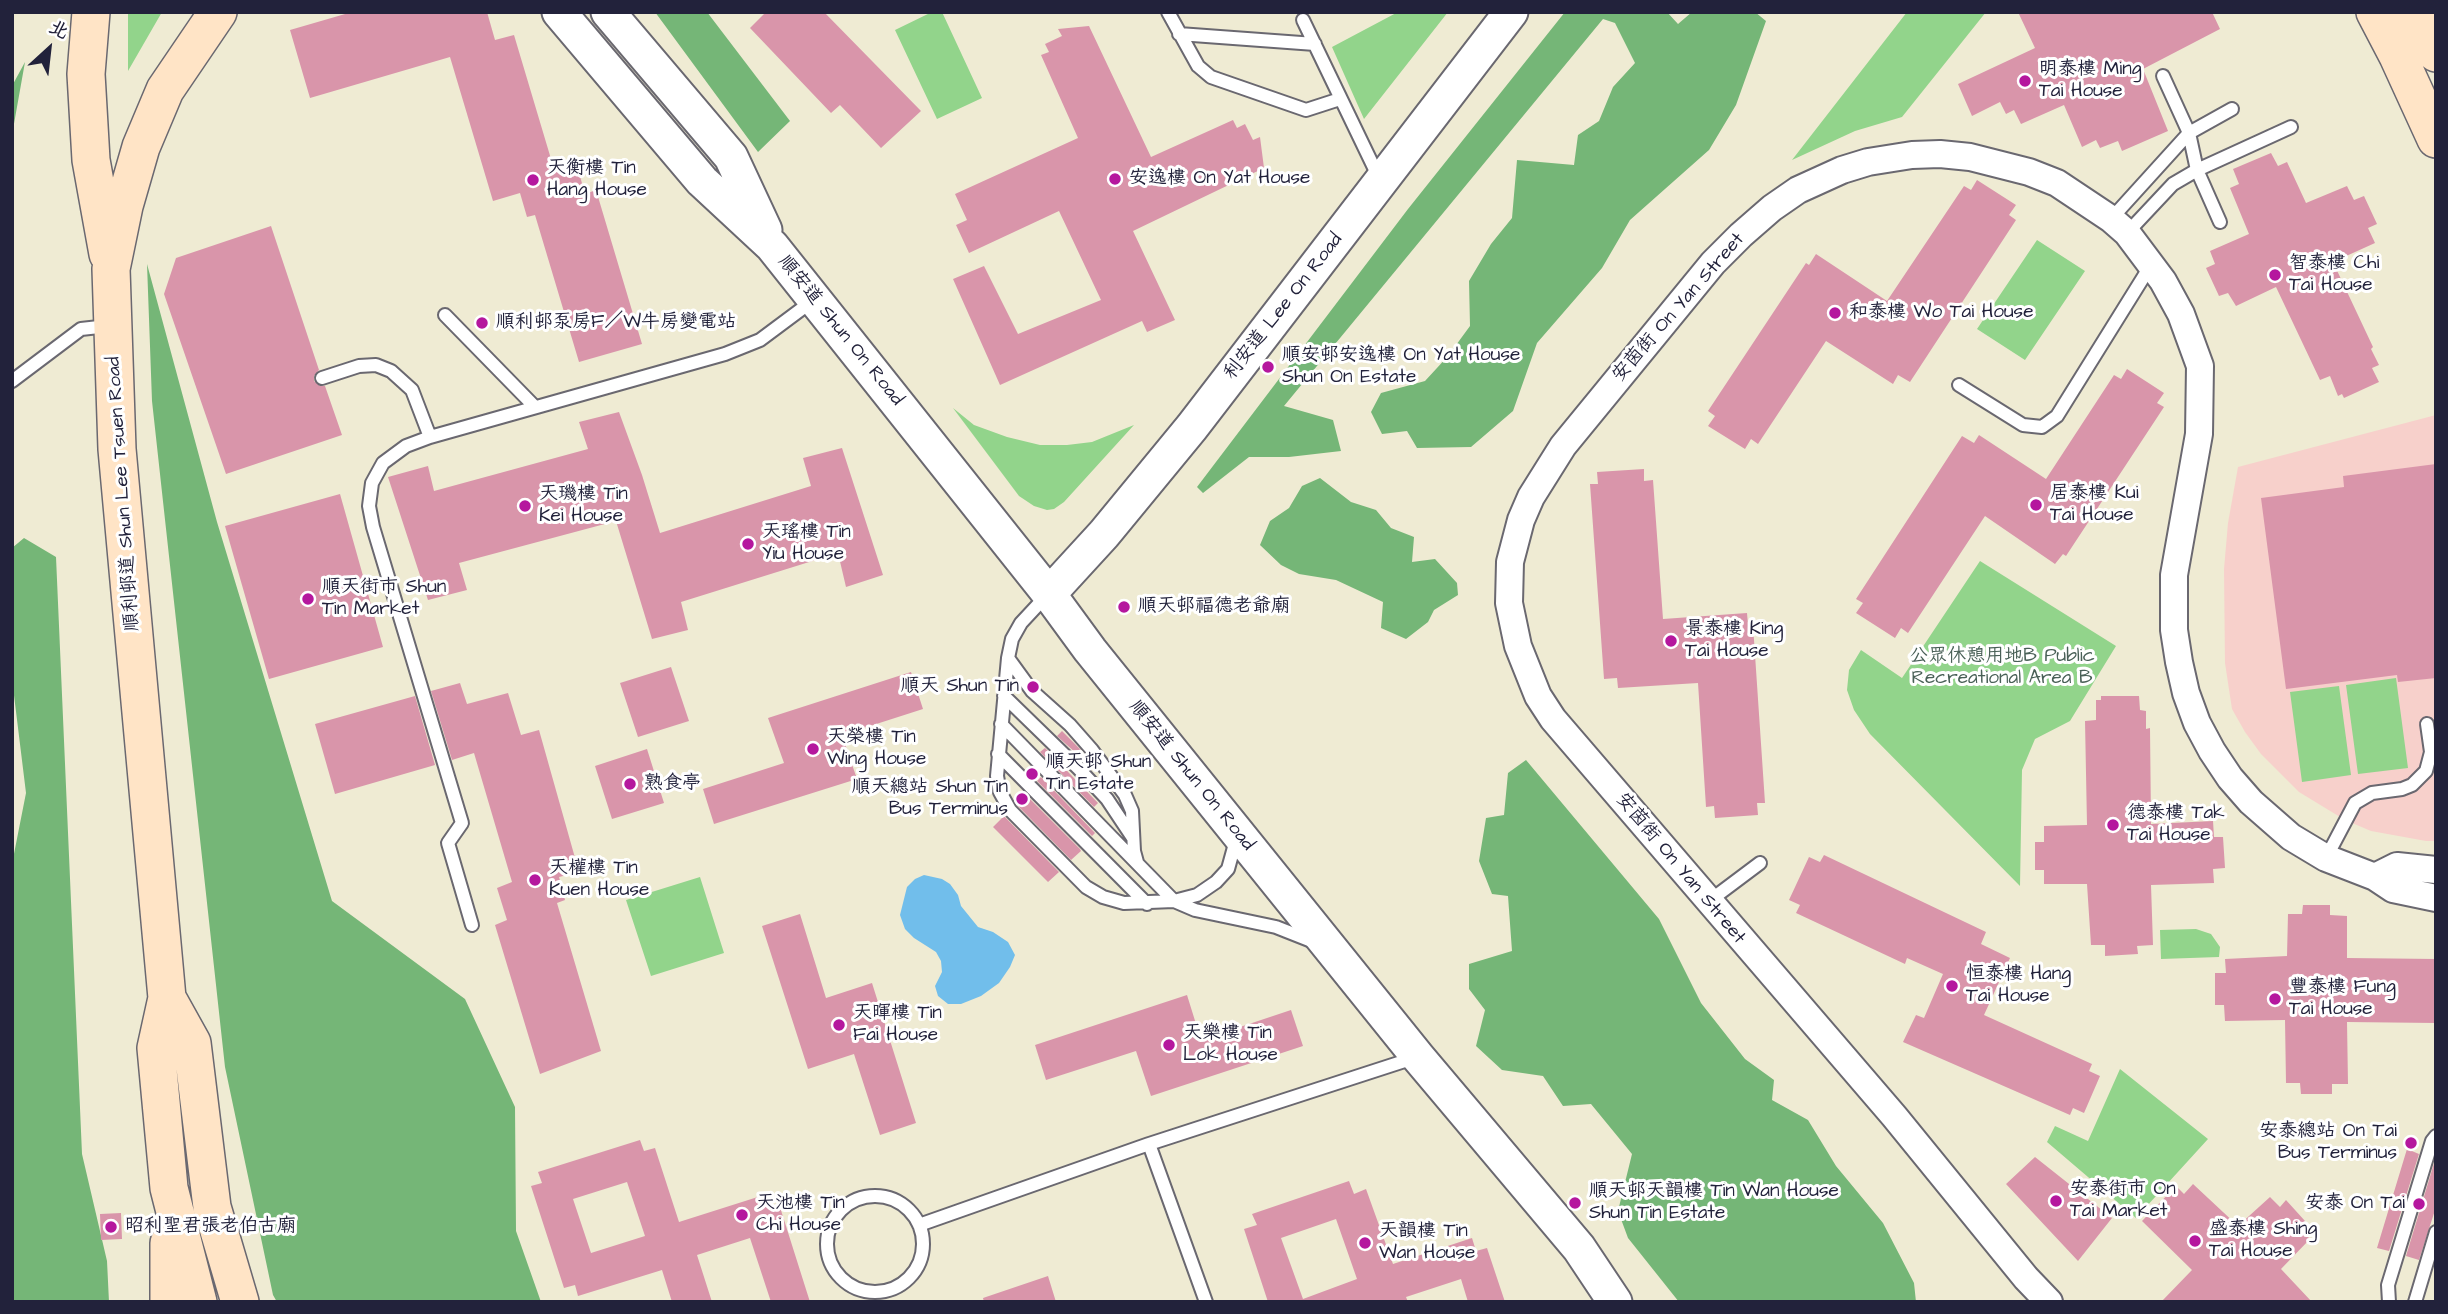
<!DOCTYPE html>
<html>
<head>
<meta charset="utf-8">
<style>
  body { margin:0 }
  #map { position:relative; width:2448px; height:1314px; overflow:hidden; background:#efebd3; font-family:"Architects Daughter","LXGW WenKai TC",sans-serif }
  canvas { display:block }
  .frame { position:absolute; inset:0; border:14px solid #22223b; pointer-events:none }
  .north { position:absolute; left:14px; top:14px; width:70px; height:70px; -webkit-text-stroke:5px #fff; paint-order:stroke; rotate:27deg; font-size:19px; font-weight:700; line-height:28px; text-align:center; color:#22223b }
  .north::after { content:''; display:block; margin:auto; width:24px; height:32px; background:#22223b; clip-path:polygon(50% 0,100% 100%,50% 72%,0 100%) }
</style>
</head>
<body>
<div id="map">
<canvas width="2448" height="1314"></canvas>
<div class="frame"></div>
<div class="north">北</div>
</div>
<script>
const c = document.querySelector('canvas').getContext('2d');
c.lineJoin = 'round';
function paint(path, color) { c.fillStyle = color; c.fill(path, 'evenodd'); }
const shape = rows => new Path2D(rows.map(r => 'M' + r).join(''));
function trace(path, color, width, dash) { c.strokeStyle = color; c.lineWidth = width; c.lineCap = dash ? 'butt' : 'round'; c.setLineDash(dash || []); c.stroke(path); }
function write(font, color, halo, rows, align = 'center') {
  c.font = font + ' "Architects Daughter","LXGW WenKai TC",sans-serif'; c.lineWidth = 6; c.setLineDash([]); c.textBaseline = 'middle'; c.strokeStyle = halo; c.fillStyle = color; for (const [text, x, y, turn = 0] of rows) {
    c.save(); c.translate(x, y); c.rotate((+turn || 0) * Math.PI / 180); c.textAlign = isNaN(turn) ? turn : align; if (halo) c.strokeText(text, 0, 0); c.fillText(text, 0, 0); c.restore();
  }
}
paint(shape([
  [2436,415,2436,841,2426,841,2371,831,2345,820,2299,792,2261,754,2245,732,2232,709,2225,663,2224,569,2228,523,2238,467]
]), '#f7d0cb');
paint(shape([
  [128,12,162,12,128,71],
  [932,12,942,12,982,98,937,119,895,30],
  [1398,12,1448,12,1364,119,1332,47],
  [1907,12,1986,12,1902,117,1855,131,1792,160],
  [2037,240,2085,271,2025,360,1977,329],
  [953,408,974,425,1007,437,1040,445,1067,445,1092,442,1134,425,1064,502,1054,509,1047,510,1034,506,1019,496],
  [1980,561,2116,646,2070,721,2035,739,2022,770,2020,886,1870,734,1854,710,1847,690,1849,670,1861,650,1902,678],
  [2396,678,2408,768,2358,774,2346,685],
  [2339,686,2351,775,2302,782,2290,692],
  [700,877,724,953,651,976,626,900],
  [2196,929,2211,934,2220,947,2219,957,2161,959,2160,930],
  [2120,1069,2208,1139,2136,1218,2047,1142,2055,1126,2088,1141]
]), '#92d48b');
paint(shape([
  [655,12,707,12,790,121,758,152],
  [1565,12,1667,12,1678,24,1692,12,1755,12,1766,21,1736,105,1709,150,1630,220,1602,268,1537,343,1513,411,1471,447,1417,448,1407,431,1382,434,1371,412,1381,393,1425,381,1448,356,1470,326,1469,281,1491,244,1512,218,1517,160,1574,165,1578,135,1599,121,1613,87,1635,63,1615,23,1603,19,1284,406,1333,420,1341,451,1289,457,1249,457,1203,493,1197,487,1408,209],
  [25,62,12,135,12,86],
  [147,264,217,522,332,901,465,999,515,1107,516,1231,541,1302,277,1302,273,1295,225,1067,152,401],
  [1320,478,1351,502,1376,510,1391,528,1414,537,1412,562,1435,559,1457,583,1458,595,1434,610,1428,622,1406,639,1381,628,1383,602,1336,580,1299,574,1281,565,1260,545,1270,521,1289,508,1302,486],
  [24,538,56,557,82,1154,107,1261,109,1302,12,1302,12,864,26,793,12,679,12,548],
  [1526,760,1659,919,1701,1003,1745,1059,1774,1080,1772,1100,1808,1120,1836,1166,1883,1223,1914,1283,1916,1302,1679,1302,1628,1238,1618,1211,1632,1154,1591,1104,1563,1106,1543,1076,1502,1070,1476,1046,1485,1010,1469,989,1469,964,1512,951,1508,896,1492,894,1479,861,1486,818,1504,815,1508,773]
]), '#75b677');
paint(shape([
  [924,875,942,879,950,884,958,895,961,906,978,927,993,932,1008,942,1015,955,1010,967,999,983,981,996,961,1004,948,1004,938,996,935,986,942,972,941,961,936,952,914,938,905,929,900,915,907,887,915,879]
]), '#71beeb');
paint(shape([
  [352,12,487,12,495,40,514,35,554,169,576,162,585,194,596,190,642,344,579,362,535,215,527,217,520,193,493,201,450,57,310,98,290,30],
  [766,12,824,12,921,111,881,148,840,105,831,113,750,28],
  [2018,12,2212,12,2220,29,2143,69,2168,131,2122,151,2118,141,2100,148,2096,140,2082,147,2064,105,2021,124,2014,110,2006,114,2000,102,1972,116,1958,84,2035,48],
  [1089,26,1151,157,1233,120,1237,128,1245,124,1253,140,1260,137,1264,168,1133,231,1175,320,1147,332,1142,321,1000,385,953,279,984,266,1018,334,1101,300,1059,211,969,253,956,225,967,220,955,194,1078,138,1041,55,1049,52,1045,44,1062,36,1058,29],
  [2271,153,2278,166,2287,162,2306,203,2347,186,2354,200,2364,196,2377,224,2368,228,2375,243,2333,262,2373,347,2371,349,2379,365,2372,368,2379,382,2344,398,2342,394,2338,396,2330,376,2320,380,2276,287,2236,306,2228,293,2219,296,2206,268,2215,264,2210,251,2249,234,2230,188,2239,184,2233,169],
  [1977,180,2016,205,2009,215,2016,220,1910,382,1898,375,1893,384,1826,341,1758,444,1751,439,1745,449,1708,426,1715,416,1708,411,1806,263,1809,265,1816,254,1887,301,1964,186,1971,190],
  [271,226,319,370,314,376,314,381,320,386,325,386,342,435,226,474,164,294,176,258],
  [2127,369,2164,393,2157,403,2164,407,2066,556,2063,554,2055,564,1985,516,1908,633,1901,628,1895,638,1856,613,1863,603,1856,599,1962,436,1974,443,1979,435,2046,479,2114,375,2121,379],
  [619,412,642,475,660,533,811,486,803,458,842,448,883,575,846,587,838,553,681,602,688,630,652,639,616,521,459,563,467,590,428,600,388,477,428,466,434,491,588,449,579,422],
  [2436,464,2436,678,2398,682,2397,675,2286,689,2261,498,2344,487,2343,476],
  [1644,469,1644,481,1653,480,1663,619,1747,613,1748,625,1753,625,1765,803,1757,803,1758,815,1715,818,1714,806,1706,807,1698,683,1618,688,1617,678,1604,679,1590,484,1598,484,1597,472],
  [340,494,383,647,269,679,225,526],
  [671,667,689,721,638,737,620,683],
  [911,672,923,709,842,735,857,779,714,824,703,789,784,763,768,718],
  [460,683,467,704,508,693,521,735,539,730,579,872,559,877,565,900,557,903,601,1051,540,1074,495,925,507,920,497,888,512,882,474,753,452,760,431,691],
  [415,696,435,765,335,794,315,724],
  [2101,696,2139,696,2140,710,2146,711,2146,729,2150,728,2151,824,2213,821,2214,837,2223,837,2225,868,2213,869,2214,883,2151,885,2153,945,2137,946,2138,954,2105,956,2105,945,2091,945,2087,884,2044,884,2044,870,2035,870,2035,842,2044,842,2044,826,2087,825,2085,721,2096,720,2096,700,2101,700],
  [1062,731,1081,750,1077,754,1057,736],
  [1045,748,1098,803,1094,807,1040,752],
  [647,749,664,803,612,819,595,766],
  [1041,777,1095,833,1092,836,1037,781],
  [1026,795,1080,849,1081,851,1071,860,1017,805],
  [1004,816,1059,872,1048,882,993,827],
  [1824,855,1986,932,1981,944,2010,958,1984,1015,2092,1064,2089,1071,2100,1076,2084,1113,2073,1108,2070,1115,1903,1042,1916,1015,1924,1018,1943,974,1907,958,1905,964,1796,913,1800,905,1789,900,1809,857,1820,862],
  [2303,905,2330,905,2330,915,2347,916,2347,958,2436,959,2436,1023,2347,1022,2348,1084,2332,1084,2332,1094,2301,1094,2300,1083,2286,1083,2285,1020,2225,1021,2224,1005,2215,1005,2215,973,2226,973,2225,959,2287,956,2288,914,2302,914],
  [800,914,826,998,872,983,916,1123,880,1135,854,1054,808,1069,762,926],
  [1187,995,1201,1040,1291,1010,1303,1046,1151,1096,1136,1051,1046,1080,1035,1045],
  [640,1140,644,1151,655,1148,679,1222,764,1195,767,1208,779,1204,810,1302,771,1302,750,1238,697,1255,712,1302,672,1302,662,1270,578,1296,575,1285,564,1288,531,1186,542,1183,538,1172],
  [627,1182,645,1236,591,1253,573,1199],
  [2407,1149,2419,1154,2389,1251,2377,1248],
  [2035,1157,2112,1218,2078,1261,2006,1184],
  [2435,1160,2436,1207,2419,1260,2406,1256],
  [1349,1181,1354,1194,1366,1189,1393,1264,1472,1238,1476,1251,1487,1248,1505,1302,1468,1302,1461,1279,1406,1297,1408,1302,1268,1302,1244,1229,1257,1225,1252,1214],
  [1336,1219,1357,1279,1303,1299,1281,1238],
  [2193,1184,2238,1226,2270,1197,2280,1207,2286,1200,2305,1221,2298,1227,2310,1239,2281,1269,2312,1302,2161,1302,2192,1270,2142,1221,2176,1186,2184,1194],
  [121,1213,122,1239,101,1240,100,1214],
  [1048,1276,1056,1302,984,1302,983,1298]
]), '#d995aa');
const service = shape([
  [1168,12,1198,66,1211,77,1306,110,1340,99],
  [1303,20,1380,180],
  [1179,34,1315,44],
  [2163,76,2189,133,2197,170,2220,222],
  [2111,219,2189,133,2232,109],
  [2127,233,2173,184,2197,170,2291,127],
  [445,315,535,407],
  [322,378,359,366,376,365,391,371,412,390,430,437],
  [12,381,81,329,108,326],
  [1959,385,2023,425,2042,427,2057,416,2151,265],
  [1048,594,1021,623,1012,639,1008,658,997,776,1000,792,1010,810,1086,887,1103,897,1124,903,1174,901,1197,895,1216,882,1228,869,1236,840],
  [1008,658,1032,691,1070,725,1092,750,1125,795,1132,811,1134,851,1137,862],
  [1004,696,1078,768,1107,799,1133,838],
  [1001,724,1174,901,1195,910,1276,927,1314,942],
  [998,754,1147,904],
  [2326,858,2355,803,2372,793,2402,789,2412,785,2426,771,2431,752,2427,724],
  [1708,902,1760,863],
  [472,925,448,843,462,823,373,527,369,506,372,483,383,463,406,446,430,437,725,354,760,340,815,299],
  [1149,1144,1206,1302],
  '827 1244a48 48 0 1 1 96 0a48 48 0 1 1-96 0Z',
  [919,1225,1149,1144,1417,1057],
  [2389,1302,2388,1285,2432,1141,2436,1136],
  [2415,1302,2436,1232]
]);
const minor = shape([
  [2375,877,2397,866,2436,870],
  [2049,1302,2026,1278,1894,1116,1553,719,1538,696,1518,646,1509,603,1510,562,1521,520,1531,497,1563,446,1713,263,1741,235,1772,208,1798,190,1842,170,1868,162,1912,155,1940,154,1970,157,2029,172,2057,183,2111,219,2127,233,2163,281,2181,314,2200,366,2199,434,2174,575,2174,630,2179,662,2186,693,2197,723,2212,751,2230,778,2251,802,2291,837,2326,858,2375,877,2393,889,2436,898]
]);
const tertiary = shape([
  [559,12,702,181,772,246,1049,594,1090,650,1418,1057,1579,1248,1615,1302],
  [608,12,731,157,765,230],
  [1049,594,1104,534,1192,427,1511,12]
]);
const secondary = shape([
  [91,12,86,74,91,160,108,254],
  [2375,12,2398,56,2436,139],
  [2415,12,2436,53],
  [167,998,192,1043,212,1207,240,1302],
  [169,1243,169,1302],
  [198,1302,169,1188,156,1048,167,998,117,449,111,269,124,206,141,147,165,90,218,12]
]);
trace(service, '#6a6870', 16);
trace(minor, '#6a6870', 30);
trace(tertiary, '#6a6870', 37);
trace(secondary, '#6a6870', 40);
trace(service, '#fff', 12);
trace(minor, '#fff', 26);
trace(tertiary, '#fff', 33);
trace(secondary, '#ffe4c6', 37);
for (const [x, y, r, color] of [
  [2025,81,7,"#b5179e"],
  [1115,179,7,"#b5179e"],
  [533,180,7,"#b5179e"],
  [2275,275,7,"#b5179e"],
  [1835,313,7,"#b5179e"],
  [482,323,7,"#b5179e"],
  [1268,367,7,"#b5179e"],
  [2036,505,7,"#b5179e"],
  [525,506,7,"#b5179e"],
  [748,544,7,"#b5179e"],
  [308,599,7,"#b5179e"],
  [1124,607,7,"#b5179e"],
  [1671,641,7,"#b5179e"],
  [1033,687,7,"#b5179e"],
  [813,749,7,"#b5179e"],
  [1032,774,7,"#b5179e"],
  [630,784,7,"#b5179e"],
  [1022,799,7,"#b5179e"],
  [2113,825,7,"#b5179e"],
  [535,880,7,"#b5179e"],
  [1952,986,7,"#b5179e"],
  [2275,999,7,"#b5179e"],
  [839,1025,7,"#b5179e"],
  [1169,1045,7,"#b5179e"],
  [2411,1143,7,"#b5179e"],
  [2056,1201,7,"#b5179e"],
  [1575,1203,7,"#b5179e"],
  [2419,1204,7,"#b5179e"],
  [742,1215,7,"#b5179e"],
  [111,1227,7,"#b5179e"],
  [2195,1241,7,"#b5179e"],
  [1365,1243,7,"#b5179e"]
]) { const dot = new Path2D(); dot.arc(x, y, r, 0, 2 * Math.PI); c.fillStyle = color; c.fill(dot); trace(dot, '#fff', 2.5); }
write('19px', '#22223b', '#fff', [
  ["明泰樓 Ming",2039,70],
  ["Tai House",2039,92],
  ["天衡樓 Tin",547,169],
  ["Hang House",547,191],
  ["安逸樓 On Yat House",1129,179],
  ["智泰樓 Chi",2289,264],
  ["Tai House",2289,286],
  ["和泰樓 Wo Tai House",1849,313],
  ["順利邨泵房F／W牛房變電站",496,323],
  ["順安邨安逸樓 On Yat House",1282,356],
  ["Shun On Estate",1282,378],
  ["居泰樓 Kui",2050,494],
  ["Tai House",2050,516],
  ["天璣樓 Tin",539,495],
  ["Kei House",539,517],
  ["天瑤樓 Tin",762,533],
  ["Yiu House",762,555],
  ["順天街市 Shun",322,588],
  ["Tin Market",322,610],
  ["順天邨福德老爺廟",1138,607],
  ["景泰樓 King",1685,630],
  ["Tai House",1685,652],
  ["順天 Shun Tin",1019,687,"right"],
  ["天榮樓 Tin",827,738],
  ["Wing House",827,760],
  ["順天邨 Shun",1046,763],
  ["Tin Estate",1046,785],
  ["熟食亭",644,784],
  ["順天總站 Shun Tin",1008,788,"right"],
  ["Bus Terminus",1008,810,"right"],
  ["德泰樓 Tak",2127,814],
  ["Tai House",2127,836],
  ["天權樓 Tin",549,869],
  ["Kuen House",549,891],
  ["恒泰樓 Hang",1966,975],
  ["Tai House",1966,997],
  ["豐泰樓 Fung",2289,988],
  ["Tai House",2289,1010],
  ["天暉樓 Tin",853,1014],
  ["Fai House",853,1036],
  ["天樂樓 Tin",1183,1034],
  ["Lok House",1183,1056],
  ["安泰總站 On Tai",2397,1132,"right"],
  ["Bus Terminus",2397,1154,"right"],
  ["安泰街市 On",2070,1190],
  ["Tai Market",2070,1212],
  ["順天邨天韻樓 Tin Wan House",1589,1192],
  ["Shun Tin Estate",1589,1214],
  ["天池樓 Tin",756,1204],
  ["Chi House",756,1226],
  ["安泰 On Tai",2405,1204,"right"],
  ["昭利聖君張老伯古廟",125,1227],
  ["盛泰樓 Shing",2209,1230],
  ["Tai House",2209,1252],
  ["天韻樓 Tin",1379,1232],
  ["Wan House",1379,1254]
], 'left');
write('19px', '#22223b', '#fff', [
  ["利安道 Lee On Road",1284,307,-52],
  ["安茵街 On Yan Street",1679,308,-49],
  ["順安道 Shun On Road",840,331,51],
  ["順利邨道 Shun Lee Tsuen Road",124,494,-94],
  ["順安道 Shun On Road",1191,776,51],
  ["安茵街 On Yan Street",1680,869,50]
]);
write('19px', '#496057', '#fff', [
  ["公眾休憩用地B Public",2002,657],
  ["Recreational Area B",2002,679]
]);
</script>
</body>
</html>
